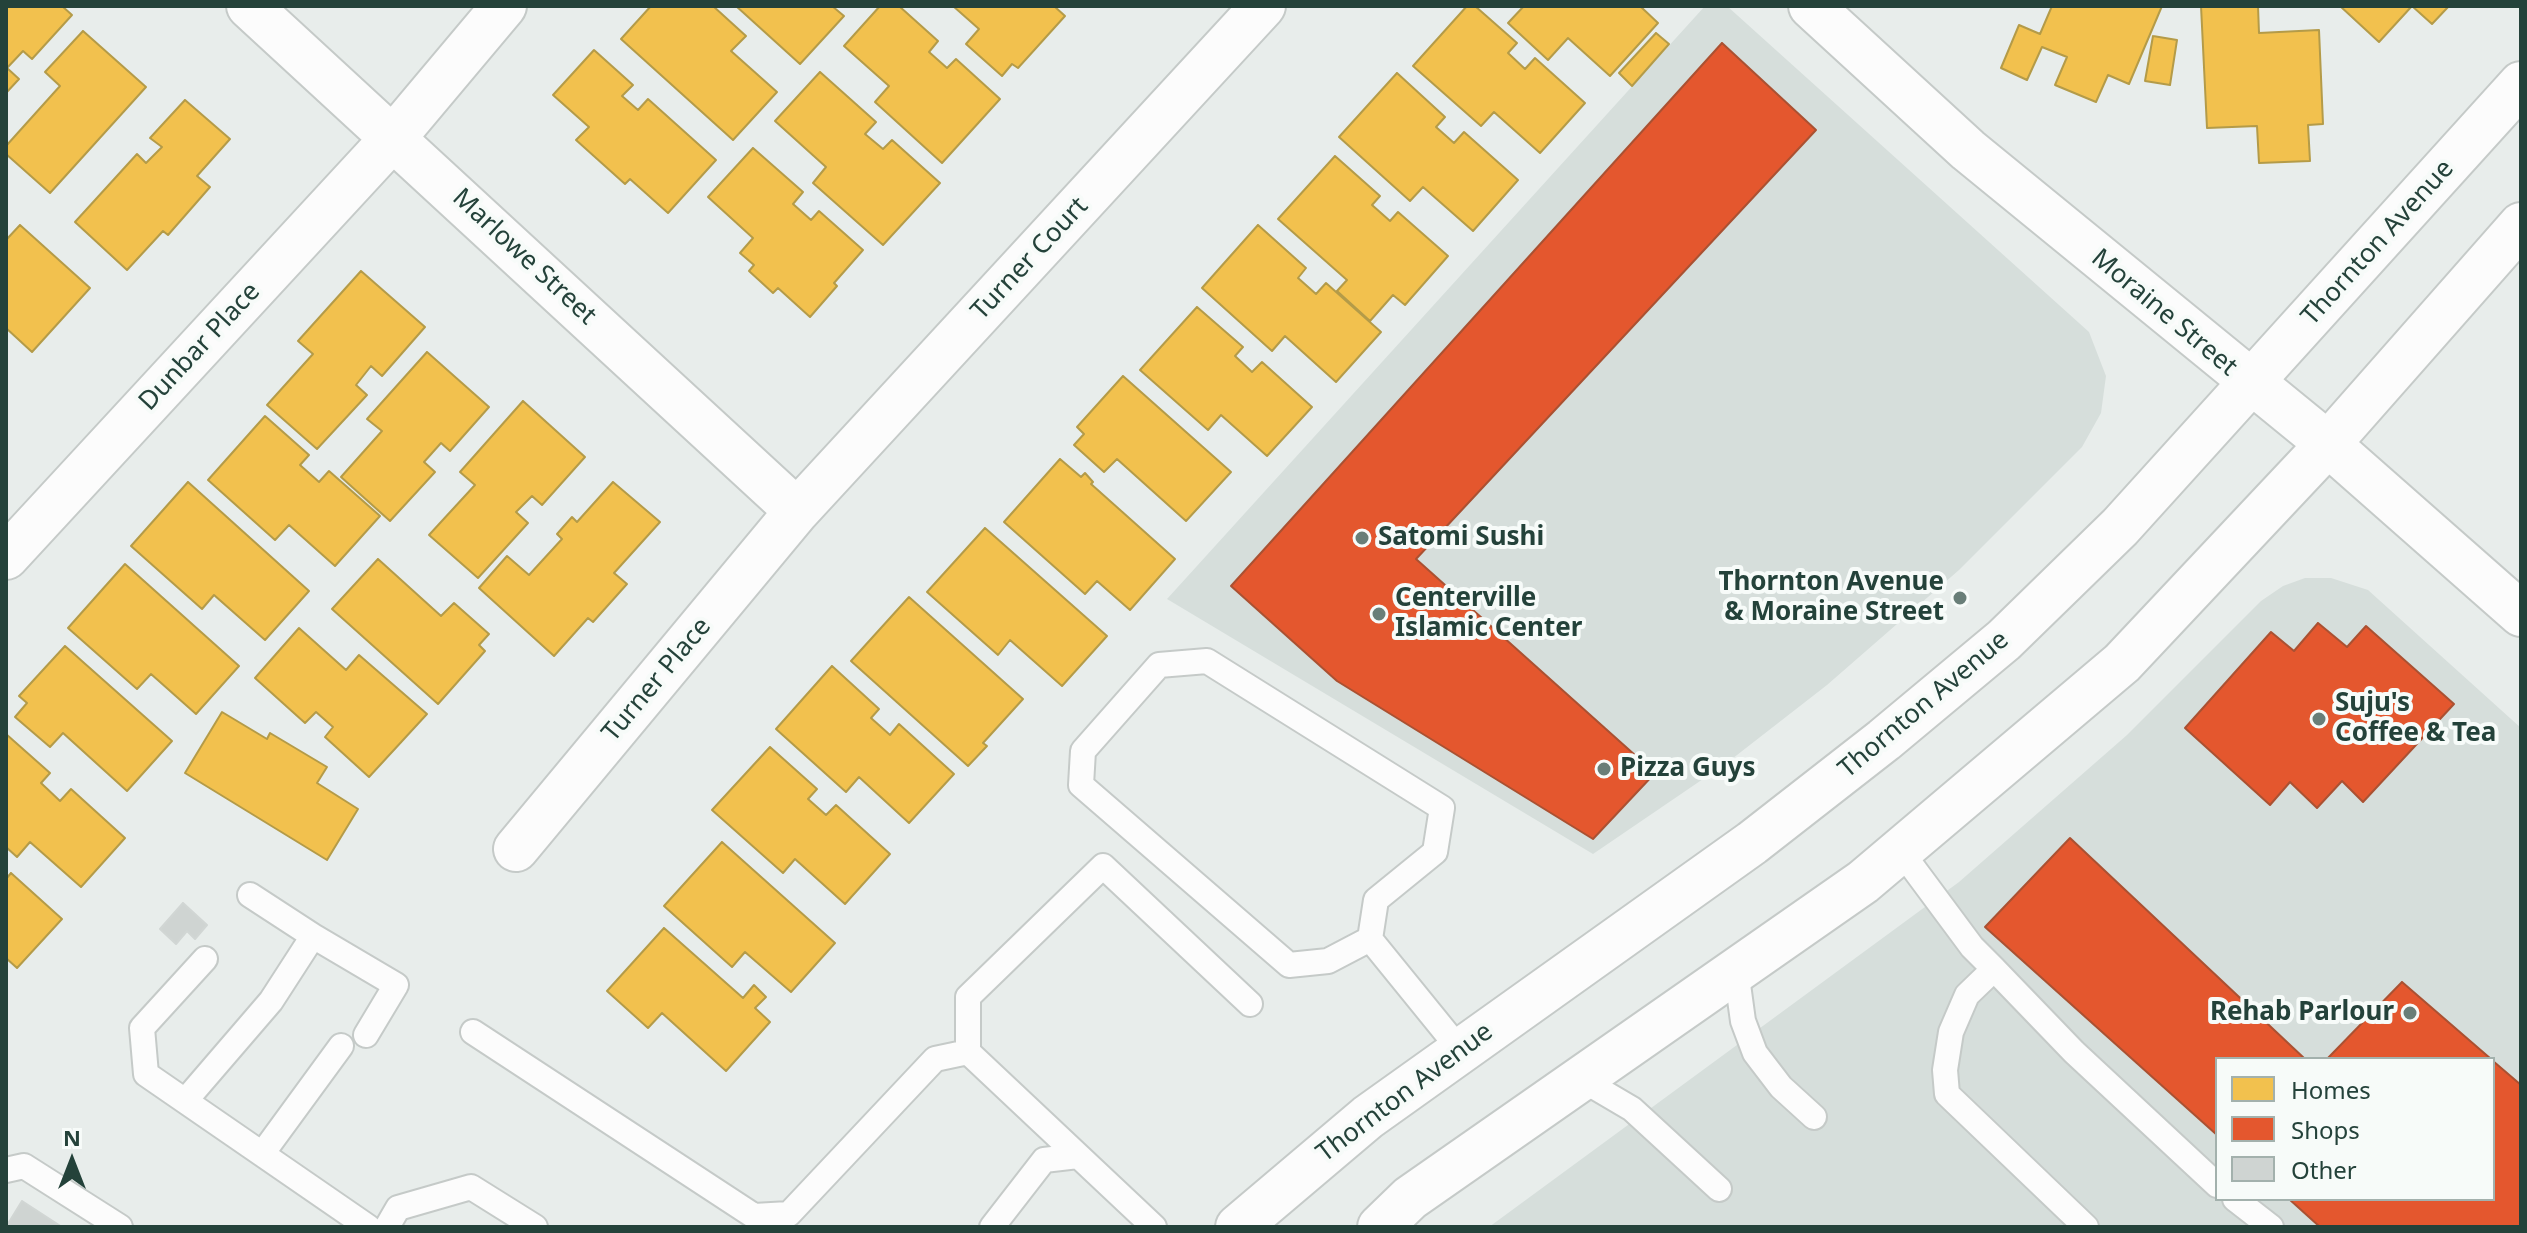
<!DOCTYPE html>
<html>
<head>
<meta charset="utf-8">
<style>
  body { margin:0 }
  #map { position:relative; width:2527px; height:1233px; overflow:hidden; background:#e8edeb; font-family:"Noto Sans",sans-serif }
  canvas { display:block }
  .frame { position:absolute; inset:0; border:8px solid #24423a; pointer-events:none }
  .legend { position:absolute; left:2215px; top:1057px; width:280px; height:144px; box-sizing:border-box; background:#f7fbf9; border:2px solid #a3b1ad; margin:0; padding:10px 14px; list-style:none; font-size:24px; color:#24423a }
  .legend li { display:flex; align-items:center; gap:16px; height:40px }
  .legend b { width:40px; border:2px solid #a3b1ad }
  .north { position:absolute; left:32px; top:1121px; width:80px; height:80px; -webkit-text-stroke:6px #f7fbf9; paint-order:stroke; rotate:0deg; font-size:22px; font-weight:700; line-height:32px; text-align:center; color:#24423a }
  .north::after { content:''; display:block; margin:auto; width:28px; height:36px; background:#24423a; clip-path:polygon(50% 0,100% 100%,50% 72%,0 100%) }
</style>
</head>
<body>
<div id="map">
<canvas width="2527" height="1233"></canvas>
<div class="frame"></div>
<ul class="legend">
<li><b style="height:22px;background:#f2c14e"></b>Homes</li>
<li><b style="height:22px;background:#e4572e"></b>Shops</li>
<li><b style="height:22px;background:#cfd4d2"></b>Other</li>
</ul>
<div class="north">N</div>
</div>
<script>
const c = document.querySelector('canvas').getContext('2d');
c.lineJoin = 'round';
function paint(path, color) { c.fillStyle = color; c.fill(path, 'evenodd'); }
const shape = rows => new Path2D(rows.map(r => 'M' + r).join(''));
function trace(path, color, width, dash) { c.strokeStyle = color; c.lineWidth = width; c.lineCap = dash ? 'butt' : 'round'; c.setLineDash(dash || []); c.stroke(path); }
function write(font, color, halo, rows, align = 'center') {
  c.font = font + ' "Noto Sans",sans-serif'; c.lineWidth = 8; c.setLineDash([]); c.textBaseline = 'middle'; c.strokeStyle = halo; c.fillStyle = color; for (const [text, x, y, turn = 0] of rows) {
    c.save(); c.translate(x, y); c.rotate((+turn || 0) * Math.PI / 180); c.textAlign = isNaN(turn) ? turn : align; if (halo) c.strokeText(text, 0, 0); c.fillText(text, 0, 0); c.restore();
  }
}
paint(shape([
  [1705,6,1727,6,2089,332,2106,376,2101,413,2082,447,1959,570,1827,685,1728,762,1593,854,1167,599],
  [2305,578,2331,578,2368,590,2521,728,2521,1227,1489,1227,1959,882,2127,735,2261,601,2283,586],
  [2217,1059,2493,1059,2493,1199,2217,1199]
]), '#d6dedb');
const homes = shape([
  [6,6,62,6,72,15,32,59,23,51,7,68,19,79,6,93,6,6],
  [651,6,713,6,746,36,731,51,777,92,733,140,621,39,651,6],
  [736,6,832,6,844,16,800,64,736,6],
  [880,6,899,6,938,41,929,52,947,68,956,59,1000,99,942,163,875,102,889,86,844,46,880,6],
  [953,6,1054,6,1065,16,1018,68,1012,64,1002,76,966,44,979,29,953,6],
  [1467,6,1475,6,1517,43,1508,53,1525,69,1535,58,1585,103,1540,153,1494,112,1481,126,1413,66,1467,6],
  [1524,6,1640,6,1658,23,1610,76,1568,38,1548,60,1508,23,1524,6],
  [2052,6,2162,6,2129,84,2108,75,2096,102,2055,85,2067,57,2042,47,2027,80,2001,68,2019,25,2040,34,2052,6],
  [2201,6,2258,6,2259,33,2319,30,2323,124,2308,125,2310,161,2259,163,2257,126,2207,128,2201,6],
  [2340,6,2449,6,2432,24,2412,6,2379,42,2340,6],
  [83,31,146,87,50,193,6,154,6,146,60,86,45,72,83,31],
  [1656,33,1669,44,1632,86,1619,73,1656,33],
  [2153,36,2177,40,2170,85,2145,81,2153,36],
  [594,50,633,85,622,96,638,110,648,99,716,160,668,213,630,179,625,184,576,140,589,127,553,95,594,50],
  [820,72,876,122,865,134,883,149,892,140,940,183,883,245,813,183,826,167,775,121,820,72],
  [1397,73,1445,117,1436,127,1454,143,1464,132,1518,180,1473,231,1423,187,1410,201,1339,137,1397,73],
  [185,100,230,139,197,176,210,187,168,235,163,231,127,270,75,222,137,154,146,163,162,147,150,138,185,100],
  [753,148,803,192,793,204,811,220,819,211,863,250,834,283,837,286,810,317,778,288,773,293,749,271,754,265,740,253,753,238,708,197,753,148],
  [1335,156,1380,196,1372,205,1390,221,1398,212,1448,256,1405,305,1393,295,1370,321,1337,291,1347,280,1278,219,1335,156],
  [20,225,90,288,32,352,6,328,6,240,20,225],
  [1258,225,1306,268,1298,278,1316,294,1326,283,1381,332,1336,382,1285,336,1272,351,1202,288,1258,225],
  [361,271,425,327,382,376,371,366,356,385,367,395,317,449,267,405,313,354,298,341,361,271],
  [1197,307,1243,347,1235,356,1252,372,1262,362,1312,407,1267,456,1221,415,1208,430,1140,370,1197,307],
  [427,352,489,407,450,451,441,443,424,462,435,472,390,521,341,477,382,431,367,419,427,352],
  [1123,376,1231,472,1186,521,1117,459,1104,472,1074,445,1084,434,1077,427,1123,376],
  [523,401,585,457,542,505,532,496,516,512,528,523,478,578,429,535,475,485,460,472,523,401],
  [265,416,309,455,300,465,319,482,329,471,380,516,335,566,289,525,275,540,208,480,265,416],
  [1060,459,1081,477,1085,473,1093,482,1091,484,1175,559,1130,610,1097,581,1085,594,1004,522,1060,459],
  [188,482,309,591,265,640,214,595,202,609,131,546,188,482],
  [613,482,660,522,614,573,627,584,593,622,588,618,554,656,479,588,507,556,529,575,562,539,557,534,572,517,577,522,613,482],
  [985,528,1107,636,1062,686,1010,640,998,655,927,592,985,528],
  [378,559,441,616,454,603,489,634,479,645,485,651,438,704,332,609,378,559],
  [125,564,239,666,196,714,151,674,137,689,68,628,125,564],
  [909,597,1023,699,983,743,987,746,968,766,851,661,909,597],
  [299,628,346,670,359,655,427,714,369,777,325,737,333,727,316,712,305,723,255,678,299,628],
  [65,646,172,741,127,791,63,733,50,747,15,717,27,703,19,696,65,646],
  [832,666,879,709,871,718,890,735,899,724,954,774,909,823,859,777,846,792,776,729,832,666],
  [222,712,267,739,270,733,327,767,317,783,358,809,327,860,185,773,222,712],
  [6,734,50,773,41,783,60,801,71,789,125,838,81,887,30,842,17,857,6,847,6,734],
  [770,747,817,789,808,799,826,815,836,805,890,854,845,904,795,859,783,873,712,810,770,747],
  [722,842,835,943,791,992,745,952,732,967,664,906,722,842],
  [11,873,62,919,17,968,6,958,6,879,11,873],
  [664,928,743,998,754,985,766,997,755,1008,770,1022,726,1071,662,1013,648,1028,607,991,664,928]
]);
paint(homes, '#f2c14e');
trace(homes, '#b49b48', 2);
const shops = shape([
  [1722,43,1816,130,1416,559,1655,773,1593,839,1337,681,1231,586,1722,43],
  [2318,623,2347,647,2366,626,2454,704,2363,802,2342,781,2317,808,2290,782,2270,805,2185,728,2271,632,2294,651,2318,623],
  [2070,838,2305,1059,2217,1059,2217,1135,1985,927,2070,838],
  [2402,982,2491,1059,2327,1059,2402,982],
  [2493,1061,2521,1085,2521,1227,2320,1227,2289,1199,2493,1199,2493,1061]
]);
paint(shops, '#e4572e');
trace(shops, '#aa5132', 2);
const building = shape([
  [183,903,207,925,195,939,187,931,176,944,160,929,183,903],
  [22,1201,62,1227,6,1227,22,1201]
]);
paint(building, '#cfd4d2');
trace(building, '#d1d6d4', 2);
const service = shape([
  [1900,850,1972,947,1994,969,1967,995,1951,1032,1945,1070,1947,1094,2086,1227],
  [313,936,396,985,366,1035],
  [1370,939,1328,961,1289,965,1081,785,1083,751,1159,665,1207,661,1442,808,1435,852,1376,900,1370,939,1461,1051],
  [205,959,142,1028,146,1074,368,1227],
  [1994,969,2074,1052,2217,1185],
  [1736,970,1743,1021,1755,1053,1781,1087,1814,1117],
  [473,1032,754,1216,789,1214,935,1059,968,1052],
  [1581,1079,1632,1109,1719,1189],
  [185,1101,271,1001,313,936,250,895],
  [262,1154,341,1046],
  [6,1170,24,1166,120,1227],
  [2235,1199,2271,1227],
  [387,1227,398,1208,471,1187,535,1227],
  [992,1227,1044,1160,1078,1156],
  [1154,1227,968,1052,968,997,1103,866,1250,1004]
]);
const minor = shape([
  [249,6,797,511],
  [1811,6,1968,150,2328,444,2521,614],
  [6,557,394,137,504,6],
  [516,849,797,511,1263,6]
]);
const tertiary = shape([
  [1238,1227,1368,1117,1752,843,1884,740,2004,640,2120,527,2521,84],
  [1380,1227,1410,1198,1863,882,2122,663,2328,444,2521,225]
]);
trace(service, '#c5cac8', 28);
trace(minor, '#c5cac8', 48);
trace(tertiary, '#c5cac8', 48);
trace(service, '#fcfcfc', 24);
trace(minor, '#fcfcfc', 44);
trace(tertiary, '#fcfcfc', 44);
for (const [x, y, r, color] of [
  [1362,538,8,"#697e78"],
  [1960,598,8,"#697e78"],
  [1379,614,8,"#697e78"],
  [2319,719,8,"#697e78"],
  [1604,769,8,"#697e78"],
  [2410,1013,8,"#697e78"]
]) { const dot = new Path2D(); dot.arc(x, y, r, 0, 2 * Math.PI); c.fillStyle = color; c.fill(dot); trace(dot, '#f7fbf9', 3); }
write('26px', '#24423a', '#f7fbf9', [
  ["Thornton Avenue",2378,243,-48],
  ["Marlowe Street",524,257,43],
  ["Turner Court",1030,259,-47],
  ["Moraine Street",2164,313,40],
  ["Dunbar Place",200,347,-47],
  ["Turner Place",657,680,-50],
  ["Thornton Avenue",1924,705,-40],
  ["Thornton Avenue",1405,1093,-37]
]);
write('bold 26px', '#24423a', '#f7fbf9', [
  ["Satomi Sushi",1378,538],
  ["Thornton Avenue",1944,583,"right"],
  ["& Moraine Street",1944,613,"right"],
  ["Centerville",1395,599],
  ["Islamic Center",1395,629],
  ["Suju's",2335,704],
  ["Coffee & Tea",2335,734],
  ["Pizza Guys",1620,769],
  ["Rehab Parlour",2394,1013,"right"]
], 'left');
</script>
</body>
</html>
